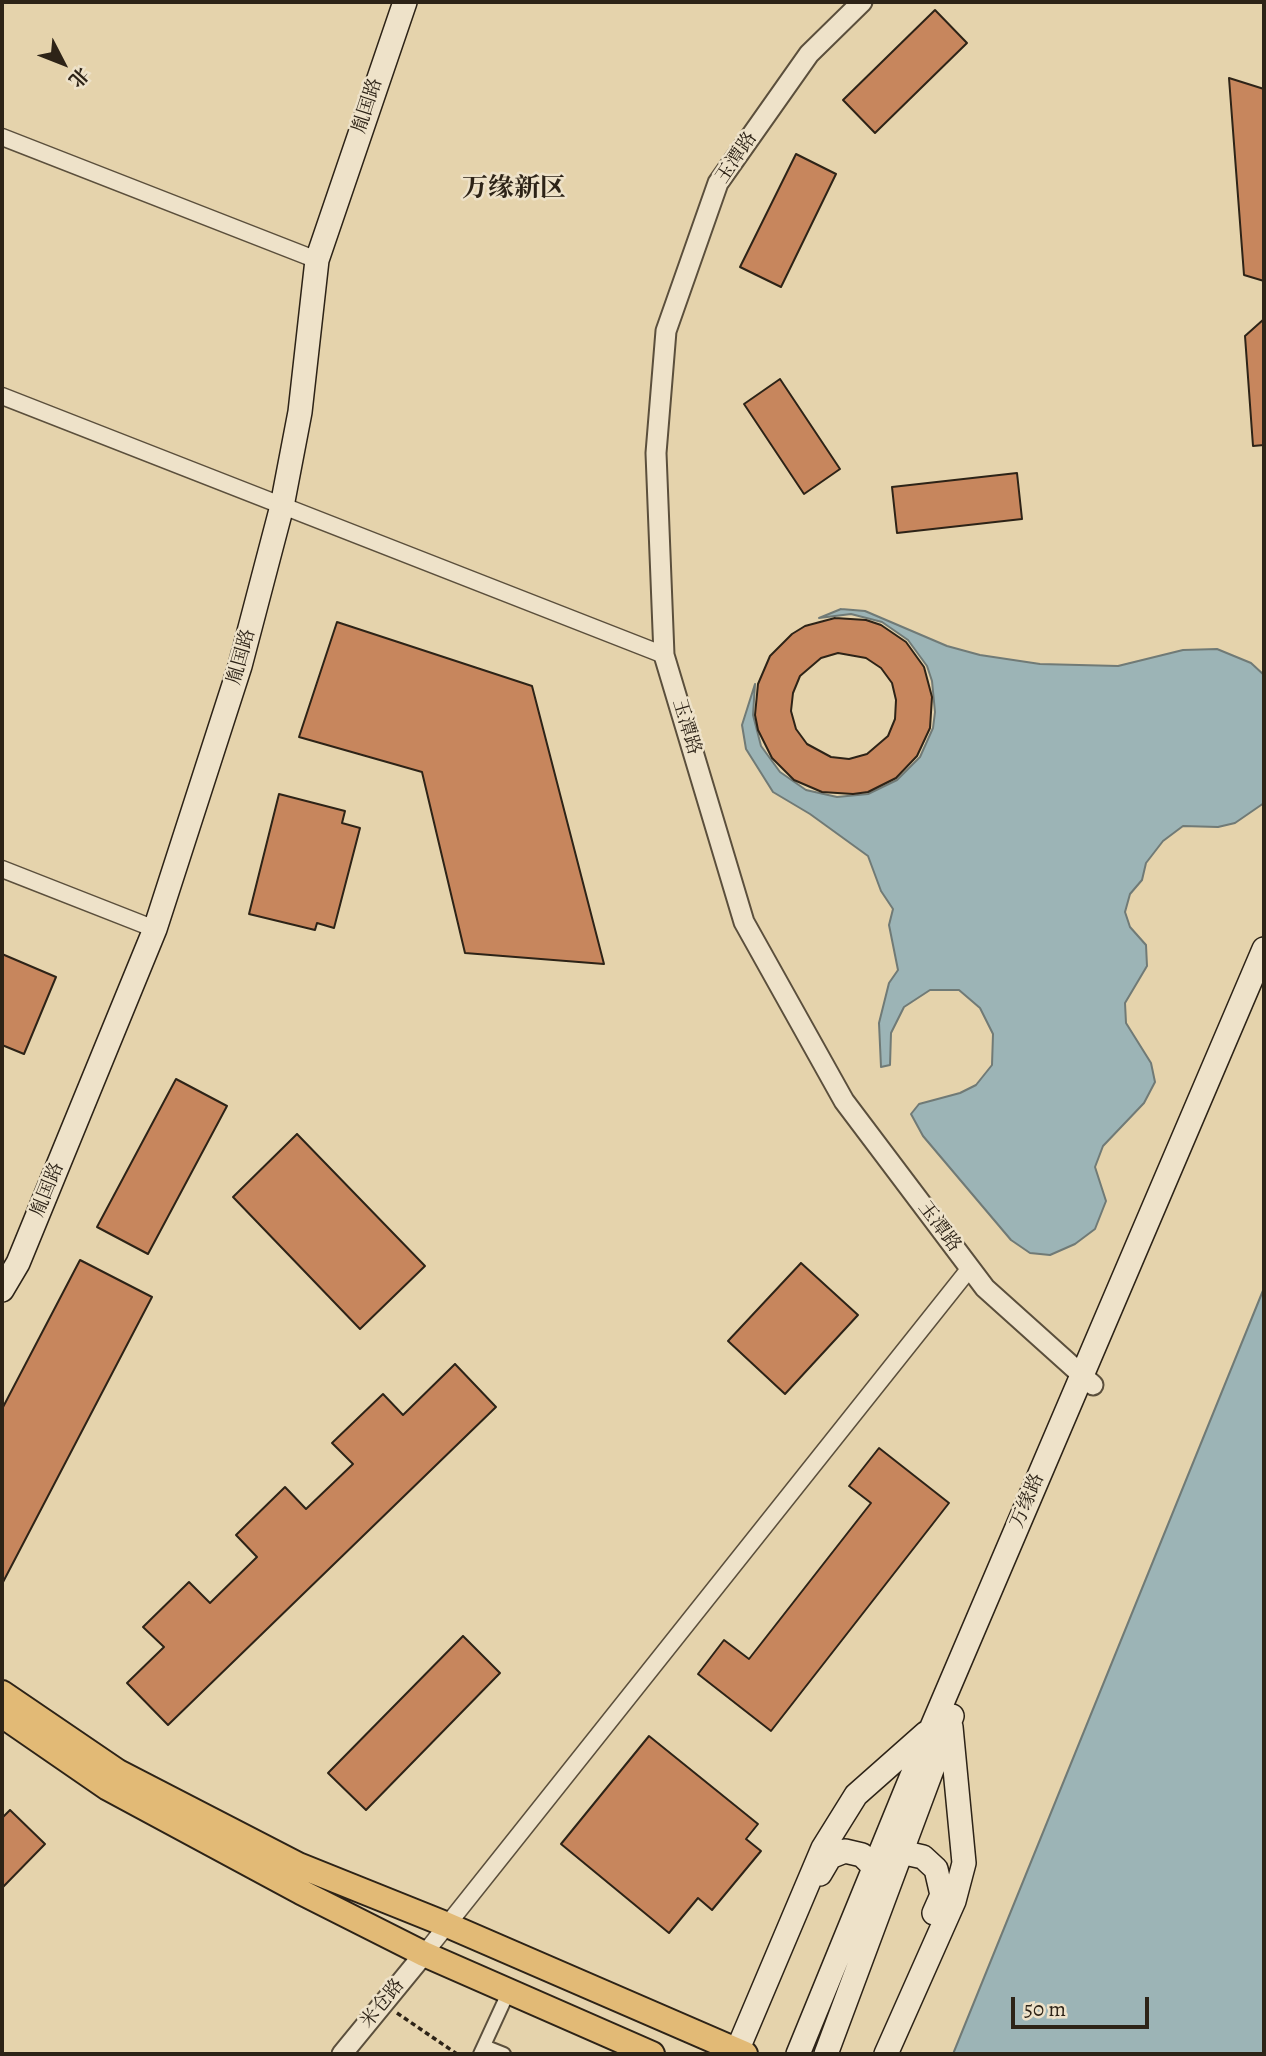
<!DOCTYPE html>
<html>
<head>
<meta charset="utf-8">
<style>
  body { margin:0 }
  #map { position:relative; width:1266px; height:2056px; overflow:hidden; background:#e5d3ac; font-family:Alegreya,"Noto Serif SC",serif }
  canvas { display:block }
  .frame { position:absolute; inset:0; border:4px solid #2d2317; pointer-events:none }
  .north { position:absolute; left:28px; top:28px; width:70px; height:70px; -webkit-text-stroke:5px #eee2c9; paint-order:stroke; rotate:132deg; font-size:19px; font-weight:700; line-height:28px; text-align:center; color:#2d2317 }
  .north::after { content:''; display:block; margin:auto; width:24px; height:32px; background:#2d2317; clip-path:polygon(50% 0,100% 100%,50% 72%,0 100%) }
  .scale { position:absolute; left:1011px; top:1997px; width:138px; height:32px; box-sizing:border-box; border:4px solid #2d2317; border-top:0; padding-left:9px; font-size:21px; line-height:24px; white-space:nowrap; color:#2d2317; -webkit-text-stroke:5px #eee2c9; paint-order:stroke }
</style>
</head>
<body>
<div id="map">
<canvas width="1266" height="2056"></canvas>
<div class="frame"></div>
<div class="north">北</div>
<div class="scale">50 m</div>
</div>
<script>
const c = document.querySelector('canvas').getContext('2d');
c.lineJoin = 'round';
function paint(path, color) { c.fillStyle = color; c.fill(path, 'evenodd'); }
const shape = rows => new Path2D(rows.map(r => 'M' + r).join(''));
function trace(path, color, width, dash) { c.strokeStyle = color; c.lineWidth = width; c.lineCap = dash ? 'butt' : 'round'; c.setLineDash(dash || []); c.stroke(path); }
function write(font, color, halo, rows, align = 'center') {
  c.font = font + ' Alegreya,"Noto Serif SC",serif'; c.lineWidth = 5; c.setLineDash([]); c.textBaseline = 'middle'; c.strokeStyle = halo; c.fillStyle = color; for (const [text, x, y, turn = 0] of rows) {
    c.save(); c.translate(x, y); c.rotate((+turn || 0) * Math.PI / 180); c.textAlign = isNaN(turn) ? turn : align; if (halo) c.strokeText(text, 0, 0); c.fillText(text, 0, 0); c.restore();
  }
}
const water = shape([
  [841,609,865,611,947,646,980,655,1040,664,1118,666,1183,650,1217,649,1251,663,1264,675,1264,803,1235,823,1218,827,1183,826,1163,841,1146,863,1142,880,1130,894,1125,912,1130,927,1146,945,1147,966,1125,1003,1126,1023,1151,1063,1155,1082,1144,1103,1103,1146,1095,1167,1106,1201,1095,1229,1075,1244,1050,1255,1030,1253,1011,1240,923,1136,911,1114,919,1104,960,1093,976,1085,992,1065,993,1034,980,1008,959,990,930,990,904,1007,891,1033,890,1065,881,1067,879,1023,889,983,898,970,889,925,893,909,881,891,868,856,810,814,773,792,746,749,742,725,755,684,753,715,761,746,780,772,806,790,837,797,868,794,897,780,920,757,933,728,935,712,932,681,927,666,908,640,882,622,851,614,819,618,841,609],
  [1264,1288,1264,2054,953,2054,1264,1288]
]);
paint(water, '#9cb4b6');
trace(water, '#707a76', 2);
const building = shape([
  [935,10,967,43,875,133,843,100,935,10],
  [1229,78,1264,89,1264,281,1244,275,1229,78],
  [796,154,836,174,781,287,740,267,796,154],
  [1264,319,1264,445,1253,446,1245,336,1264,319],
  [780,379,840,469,804,494,744,404,780,379],
  [1017,473,1022,519,897,533,892,487,1017,473],
  [835,618,866,620,881,625,906,642,924,667,932,697,930,728,917,756,896,778,868,792,853,794,822,792,794,780,772,758,758,730,755,715,758,684,770,656,792,634,805,626,835,618],
  [838,653,866,658,881,668,892,683,896,700,895,719,888,736,867,754,849,759,831,757,807,744,796,729,791,711,793,693,800,676,821,658,838,653],
  [337,622,532,686,604,964,465,953,422,772,299,737,337,622],
  [279,794,345,811,342,823,360,828,334,928,317,923,315,930,249,914,279,794],
  [2,954,56,977,24,1054,2,1045,2,954],
  [176,1079,227,1106,148,1254,97,1227,176,1079],
  [297,1134,425,1266,360,1329,233,1197,297,1134],
  [80,1260,152,1297,2,1584,2,1409,80,1260],
  [801,1263,858,1315,785,1394,728,1341,801,1263],
  [455,1364,496,1407,168,1725,127,1683,164,1647,143,1627,189,1582,210,1603,257,1557,236,1535,285,1487,306,1509,353,1464,332,1443,383,1394,403,1415,455,1364],
  [879,1448,949,1503,771,1731,698,1674,724,1640,749,1659,871,1503,849,1486,879,1448],
  [463,1636,500,1673,366,1810,328,1773,463,1636],
  [649,1736,758,1824,746,1839,761,1851,712,1910,698,1898,669,1933,561,1844,649,1736],
  [10,1810,45,1844,2,1888,2,1818,10,1810]
]);
paint(building, '#c7865d');
trace(building, '#2d2317', 2);
const pedestrian = shape([
  [484,2046,504,2054],
  [480,2054,509,1991]
]);
const minor = shape([
  [2,137,317,260],
  [2,396,664,655],
  [2,869,155,929],
  [424,1954,970,1268]
]);
const tertiary = shape([
  [862,2,809,54,718,183,666,331,656,453,664,655,744,922,844,1101,985,1288,1093,1385],
  [342,2054,424,1954]
]);
const secondary = shape([
  [2,1290,18,1263,155,929,240,666,282,506,300,412,317,260,405,2],
  [901,1852,923,1857,936,1869,942,1895,934,1913],
  [820,1874,830,1857,845,1851,862,1855,874,1867],
  [737,2051,823,1848,856,1795,926,1733],
  [798,2054,931,1729,1264,949],
  [826,2054,952,1716],
  [886,2054,954,1901,964,1863,951,1727]
]);
const primary = shape([
  [2,1693,118,1772,298,1865,445,1924,745,2054],
  [2,1715,108,1788,301,1892,424,1954,652,2054]
]);
trace(pedestrian, '#5b4f3c', 16);
trace(minor, '#5b4f3c', 19);
trace(tertiary, '#5b4f3c', 23);
trace(secondary, '#2d2317', 26);
trace(primary, '#2d2317', 28);
trace(shape([
  [397,2013,457,2054]
]), '#2d2317', 3.5, [5, 3.5]);
trace(pedestrian, '#eee2c9', 12);
trace(minor, '#eee2c9', 16);
trace(tertiary, '#eee2c9', 19);
trace(secondary, '#eee2c9', 23);
trace(primary, '#e2ba76', 24);
write('19px', '#2d2317', '#eee2c9', [
  ["胤国路",368,106,-72],
  ["玉潭路",737,158,-56],
  ["胤国路",242,657,-74],
  ["玉潭路",686,727,73],
  ["胤国路",48,1190,-68],
  ["玉潭路",939,1227,53],
  ["万缘路",1028,1501,-67],
  ["米仓路",383,2004,-51]
]);
write('bold 26px', '#2d2317', '#eee2c9', [
  ["万缘新区",514,190]
]);
</script>
</body>
</html>
